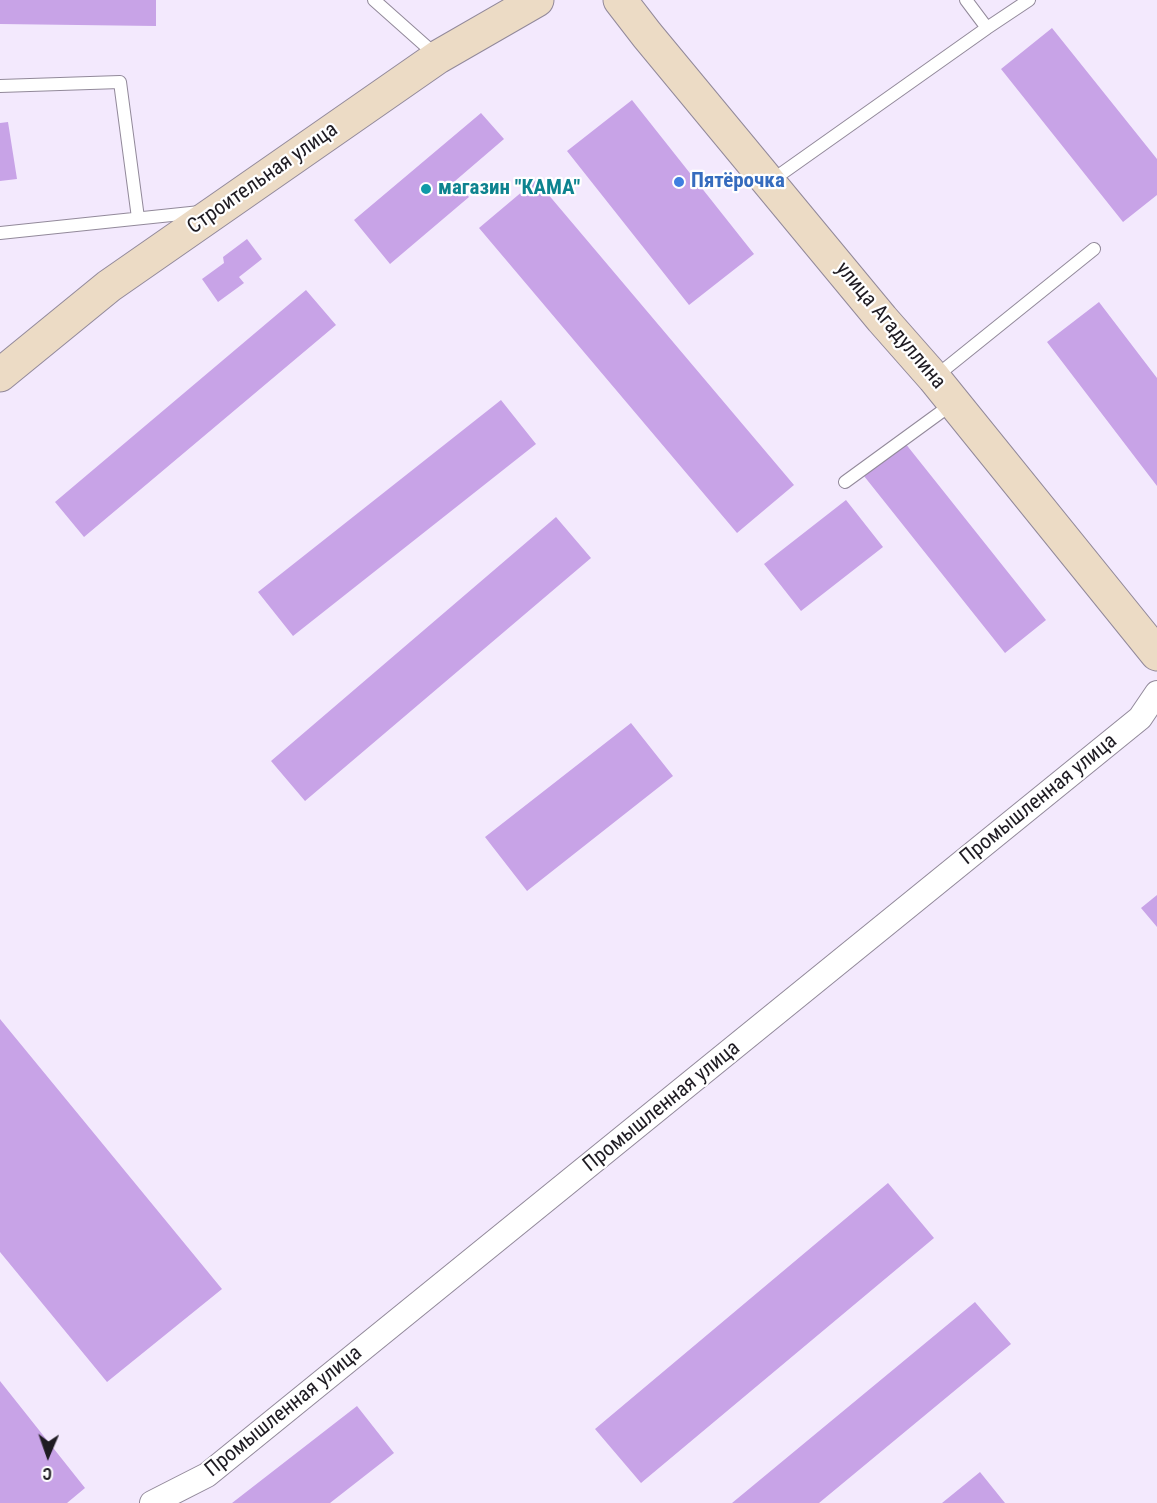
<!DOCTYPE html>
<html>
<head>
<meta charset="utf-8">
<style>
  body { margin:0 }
  #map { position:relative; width:1157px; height:1503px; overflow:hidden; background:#f3e9fd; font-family:"Roboto Condensed",sans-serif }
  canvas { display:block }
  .north { position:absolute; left:18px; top:1425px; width:60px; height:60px; -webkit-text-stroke:4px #fff; paint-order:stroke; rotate:182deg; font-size:16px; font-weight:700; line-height:24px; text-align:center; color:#1e1b22 }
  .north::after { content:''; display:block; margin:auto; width:21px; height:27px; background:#1e1b22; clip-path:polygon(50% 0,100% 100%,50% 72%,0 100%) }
</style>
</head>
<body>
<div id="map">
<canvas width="1157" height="1503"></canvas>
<div class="north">С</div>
</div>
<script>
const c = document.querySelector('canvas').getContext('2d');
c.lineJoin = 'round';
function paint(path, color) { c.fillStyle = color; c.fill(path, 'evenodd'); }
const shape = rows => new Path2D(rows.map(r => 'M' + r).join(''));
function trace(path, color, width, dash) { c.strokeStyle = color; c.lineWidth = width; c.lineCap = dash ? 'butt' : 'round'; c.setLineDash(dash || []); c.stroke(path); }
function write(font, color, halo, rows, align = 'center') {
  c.font = font + ' "Roboto Condensed",sans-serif'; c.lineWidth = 4.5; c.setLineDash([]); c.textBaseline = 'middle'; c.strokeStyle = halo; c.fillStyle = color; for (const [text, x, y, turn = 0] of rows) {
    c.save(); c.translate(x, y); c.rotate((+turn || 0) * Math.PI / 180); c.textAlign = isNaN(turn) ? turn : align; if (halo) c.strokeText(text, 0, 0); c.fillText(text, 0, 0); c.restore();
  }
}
paint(shape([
  [0,0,156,0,156,26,0,24],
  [1052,28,1157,159,1157,195,1123,222,1001,69],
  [632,100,754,254,689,305,567,151],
  [481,113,504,139,455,181,469,197,390,264,354,220],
  [8,122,17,179,0,181,0,123],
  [536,180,794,485,737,533,479,228],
  [247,239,262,259,239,277,244,283,218,302,202,279,224,263,223,257],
  [306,290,336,325,84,537,55,502],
  [1099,302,1157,378,1157,486,1047,342],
  [501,400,536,444,293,636,258,592],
  [905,443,1046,620,1005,653,864,476],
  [846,500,883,547,801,611,764,564],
  [556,517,591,558,305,801,271,761],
  [631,723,673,776,527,891,485,837],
  [1157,895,1157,927,1141,908],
  [0,1019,222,1289,107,1382,0,1252],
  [888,1183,934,1238,641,1483,595,1429],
  [975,1302,1011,1344,819,1503,732,1503],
  [0,1381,85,1488,67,1503,0,1503],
  [357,1406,394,1453,330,1503,232,1503],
  [980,1472,1005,1503,942,1503]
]), '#c8a3e7');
const service = shape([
  [374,0,437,56],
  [966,0,987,28],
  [0,86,120,82,138,218],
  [771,181,987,28,1029,0],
  [0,233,200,212],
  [935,377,1094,249],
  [845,482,952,404]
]);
const minor = shape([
  [152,1503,207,1475,1140,718,1157,693]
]);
const secondary = shape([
  [620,0,647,35,882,319,934,378,1157,654],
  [0,375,109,286,438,57,537,0]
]);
trace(service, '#92899a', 14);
trace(minor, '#92899a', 26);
trace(secondary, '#92899a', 35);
trace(service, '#fff', 12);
trace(minor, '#fff', 24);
trace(secondary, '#ecdbc5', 33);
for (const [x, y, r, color] of [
  [679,182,6,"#3f7fe0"],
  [426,189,6,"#0f9aa8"]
]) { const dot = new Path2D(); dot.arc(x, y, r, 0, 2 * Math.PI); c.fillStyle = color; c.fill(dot); trace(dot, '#fff', 2); }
write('21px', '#1e1b22', '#fff', [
  ["Строительная улица",263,179,-35],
  ["улица Агадуллина",890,326,50],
  ["Промышленная улица",1039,800,-39],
  ["Промышленная улица",662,1107,-39],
  ["Промышленная улица",284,1412,-39]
]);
write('bold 21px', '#366cbe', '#fff', [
  ["Пятёрочка",691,182]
], 'left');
write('bold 21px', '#0d838f', '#fff', [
  ["магазин \"КАМА\"",438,189]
], 'left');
</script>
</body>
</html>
